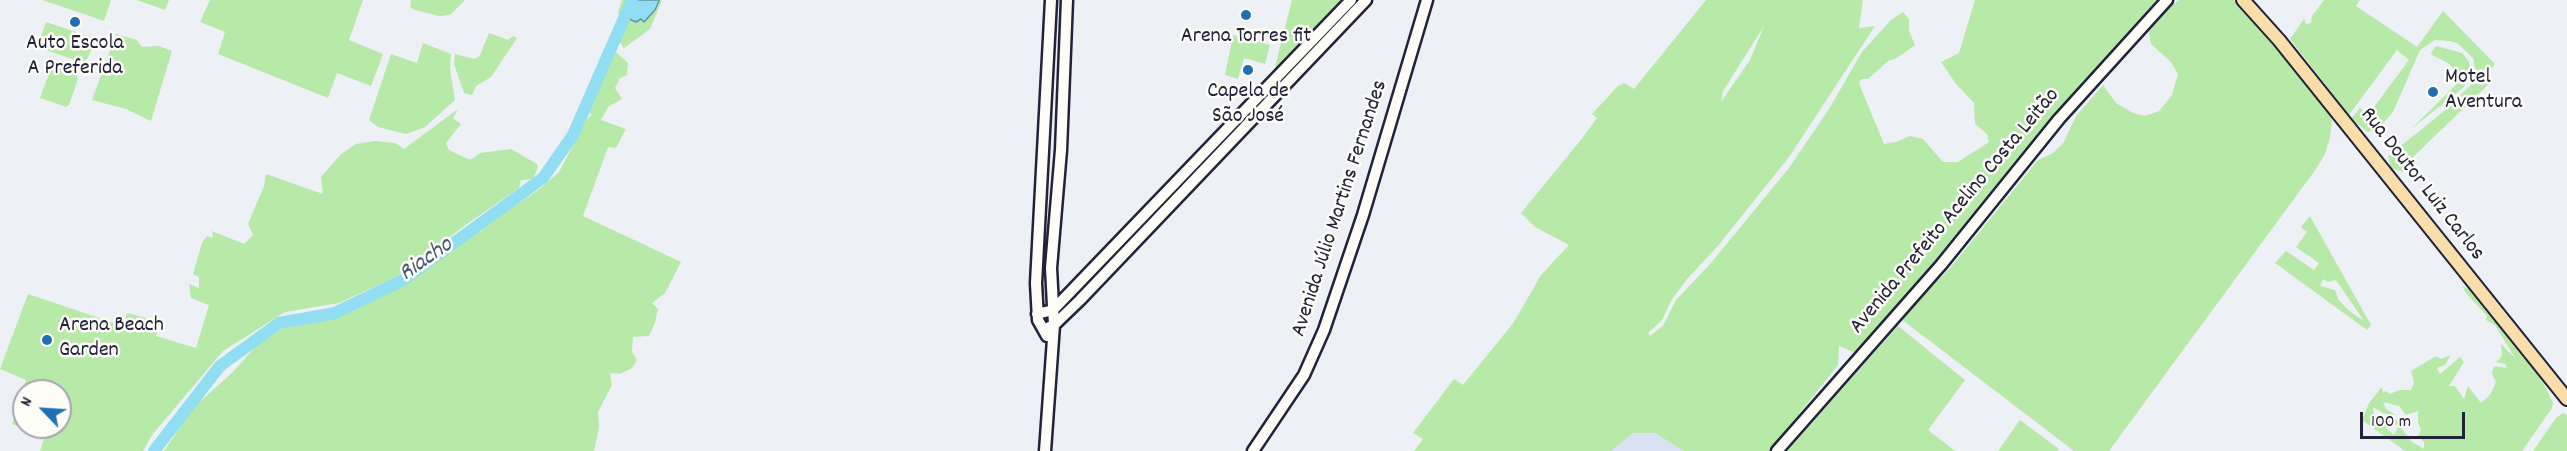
<!DOCTYPE html>
<html>
<head>
<meta charset="utf-8">
<style>
  body { margin:0 }
  #map { position:relative; width:2567px; height:451px; overflow:hidden; background:#edf0f5; font-family:Dekko,sans-serif }
  canvas { display:block }
  .north { position:absolute; left:12px; top:379px; width:60px; height:60px; box-sizing:border-box; background:#fdfcf7; border:2px solid #a5a5ac; border-radius:50%; rotate:295deg; font-size:16px; font-weight:700; line-height:24px; text-align:center; color:#22223b }
  .north::after { content:''; display:block; margin:auto; width:21px; height:27px; background:#1f6fb2; clip-path:polygon(50% 0,100% 100%,50% 72%,0 100%) }
  .scale { position:absolute; left:2360px; top:412px; width:105px; height:27px; box-sizing:border-box; border:3px solid #22223b; border-top:0; padding-left:8px; font-size:18px; line-height:21px; white-space:nowrap; color:#22223b; -webkit-text-stroke:4px #fdfcf7; paint-order:stroke }
</style>
</head>
<body>
<div id="map">
<canvas width="2567" height="451"></canvas>
<div class="north">N</div>
<div class="scale">100 m</div>
</div>
<script>
const c = document.querySelector('canvas').getContext('2d');
c.lineJoin = 'round';
function paint(path, color) { c.fillStyle = color; c.fill(path, 'evenodd'); }
const shape = rows => new Path2D(rows.map(r => 'M' + r).join(''));
function trace(path, color, width, dash) { c.strokeStyle = color; c.lineWidth = width; c.lineCap = dash ? 'butt' : 'round'; c.setLineDash(dash || []); c.stroke(path); }
function write(font, color, halo, rows, align = 'center') {
  c.font = font + ' Dekko,sans-serif'; c.lineWidth = 5; c.setLineDash([]); c.textBaseline = 'middle'; c.strokeStyle = halo; c.fillStyle = color; for (const [text, x, y, turn = 0] of rows) {
    c.save(); c.translate(x, y); c.rotate((+turn || 0) * Math.PI / 180); c.textAlign = isNaN(turn) ? turn : align; if (halo) c.strokeText(text, 0, 0); c.fillText(text, 0, 0); c.restore();
  }
}
paint(shape([
  [1633,433,1655,433,1684,451,1611,451]
]), '#dae1f3');
paint(shape([
  [42,0,111,0,104,21],
  [137,0,169,0,165,10],
  [210,0,363,0,349,40,383,54,371,86,337,73,328,98,218,54,225,32,200,22],
  [411,0,465,0,450,15,439,16,415,10,410,7],
  [622,0,662,0,650,29,624,48,619,41,624,28,618,13],
  [1292,0,1344,0,1273,75],
  [1706,0,1863,0,1859,28,1875,26,1789,157,1717,247,1687,279,1671,301,1662,320,1648,333,1650,336,1663,326,1676,300,1711,263,1789,168,1829,109,1862,52,1891,20,1903,12,1909,19,1909,31,1915,45,1897,58,1888,61,1868,79,1862,79,1859,82,1862,91,1884,144,1896,142,1910,136,1923,139,1943,162,1958,162,1989,142,1987,134,1975,124,1974,103,1956,84,1941,62,1959,53,1975,0,2159,0,2052,117,2030,150,1864,349,1853,352,1839,346,1838,365,1794,420,1780,446,1769,451,1684,451,1655,433,1633,433,1611,451,1414,451,1423,439,1413,433,1454,379,1463,385,1514,322,1541,275,1569,245,1535,227,1521,213,1584,136,1597,118,1592,114,1618,86,1624,83,1634,89],
  [1764,26,1750,60,1721,102,1723,91],
  [2180,0,2234,0,2275,40,2325,107,2332,120,2330,137,2325,154,2316,169,2109,451,2074,451,1901,319,1950,268,2038,160,2053,153,2064,142,2076,116,2103,85,2116,103,2133,113,2145,116,2159,111,2172,95,2178,74,2171,62,2151,44,2149,34,2151,21,2158,12],
  [2324,0,2360,0,2356,6,2417,47,2443,11,2495,64,2488,73,2493,80,2410,160,2403,172,2391,168,2388,156,2442,113,2470,86,2476,72,2473,58,2457,43,2450,41,2435,40,2420,50,2393,112,2380,127,2368,132,2351,119,2360,108,2368,115,2409,60,2397,50,2349,115,2290,39,2304,19,2306,24,2311,23,2312,16],
  [46,22,97,39,87,59,81,62,37,47],
  [489,33,508,40,513,36,517,38,491,77,476,86,472,95,464,93,454,64,455,54,475,59,480,55],
  [116,34,137,40,142,47,159,46,172,51,151,121,126,109,92,100],
  [1233,35,1270,45,1265,64,1244,58,1238,79,1225,75],
  [423,43,451,54,450,69,455,100,425,127,406,134,378,127,369,120,391,54,417,63],
  [2436,46,2462,53,2469,62,2470,74,2464,87,2411,129,2463,78,2448,63,2432,55,2431,53],
  [604,49,616,52,628,63,627,75,620,78,615,88,622,99,608,107,601,120,626,129,616,148,608,147,583,216,681,262,665,293,652,303,658,309,655,323,649,336,633,337,632,352,637,360,632,368,620,374,610,373,612,385,598,412,599,428,594,451,164,451,194,407,234,371,256,346,277,330,351,312,385,294,419,274,472,233,482,231,486,225,541,188,559,172,587,119,592,115,581,107],
  [52,65,77,75,78,79,69,105,66,107,40,98],
  [458,109,453,118,461,124,446,143,449,150,470,160,480,153,511,149,537,164,538,167,533,179,521,180,519,188,464,226,402,274,339,303,285,312,223,351,152,435,143,451,40,451,45,436,12,424,26,380,0,369,28,294,123,326,127,313,161,322,156,336,196,348,209,305,191,298,189,284,199,288,199,277,193,274,202,243,207,236,213,238,212,231,244,244,253,235,248,224,264,186,266,174,323,194,321,177,341,154,356,144,375,141,395,143,404,149],
  [24,391,60,391,60,427,24,427],
  [2310,216,2371,325,2367,330,2275,263,2286,251,2314,270,2319,263,2296,247,2307,232,2301,227],
  [2323,279,2328,282,2336,280,2364,321,2348,310,2338,299,2335,290,2320,286],
  [2462,286,2475,292,2502,324,2544,384,2553,403,2552,408,2522,451,2405,451,2362,420,2369,403,2382,387,2383,393,2385,391,2390,394,2399,390,2411,390,2414,383,2411,371,2436,356,2441,359,2451,355,2445,365,2437,368,2440,374,2460,357,2464,362,2449,386,2455,386,2464,399,2468,386,2481,403,2490,395,2496,382,2492,374,2493,369,2494,366,2507,368,2505,364,2496,362,2502,356,2501,344,2515,358,2495,325,2486,320,2487,316,2466,293],
  [2383,402,2399,406,2406,415,2418,411,2418,423,2421,430,2418,436,2424,442,2424,449,2412,442,2402,429,2398,427,2394,435,2386,428,2388,424,2399,425,2400,421,2374,415,2373,407,2385,414,2396,415,2386,409],
  [1898,326,1965,380,1928,430,1955,451,1787,451],
  [2563,413,2567,415,2567,451,2533,451,2556,418],
  [2020,420,2059,449,2058,451,1998,451]
]), '#b7e9a9');
const water = shape([
  [629,0,658,0,659,1,655,10,644,22,641,19,636,22,631,20,628,13,629,0]
]);
paint(water, '#91ddf2');
trace(water, '#6592a9', 1.5);
trace(shape([
  [154,451,220,366,279,323,335,313,403,280,543,178,573,135,632,0]
]), '#91ddf2', 12);
const secondary = shape([
  [1037,314,1053,310,1351,0],
  [1045,329,1054,325,1080,300,1366,0],
  [1047,336,1038,320,1036,283,1051,0],
  [1045,451,1054,325,1051,268,1061,150,1067,0],
  [1253,451,1304,375,1324,330,1363,215,1427,0],
  [1777,451,1941,265,2059,119,2167,0]
]);
const primary = shape([
  [2243,0,2279,40,2567,399]
]);
trace(secondary, '#22223b', 15);
trace(primary, '#22223b', 16);
trace(secondary, '#fdfcf7', 10);
trace(primary, '#f9deab', 12);
for (const [x, y, r, color] of [
  [1246,15,6,"#1f6fb2"],
  [75,22,6,"#1f6fb2"],
  [1248,70,6,"#1f6fb2"],
  [2433,92,6,"#1f6fb2"],
  [47,340,6,"#1f6fb2"]
]) { const dot = new Path2D(); dot.arc(x, y, r, 0, 2 * Math.PI); c.fillStyle = color; c.fill(dot); trace(dot, '#fdfcf7', 2); }
write('22px', '#22223b', '#fdfcf7', [
  ["Arena Torres fit",1246,38],
  ["Auto Escola",75,45],
  ["A Preferida",75,70],
  ["Motel",2445,79,"left"],
  ["Aventura",2445,104,"left"],
  ["Capela de",1248,93],
  ["São José",1248,118],
  ["Arena Beach",59,327,"left"],
  ["Garden",59,352,"left"]
]);
write('22px', '#22223b', '#fdfcf7', [
  ["Rua Doutor Luiz Carlos",2421,185,52],
  ["Avenida Júlio Martins Fernandes",1341,209,-72],
  ["Avenida Prefeito Acelino Costa Leitão",1956,212,-50]
]);
write('italic 24px', '#435a72', '#fdfcf7', [
  ["Riacho",427,261,-35]
]);
</script>
</body>
</html>
